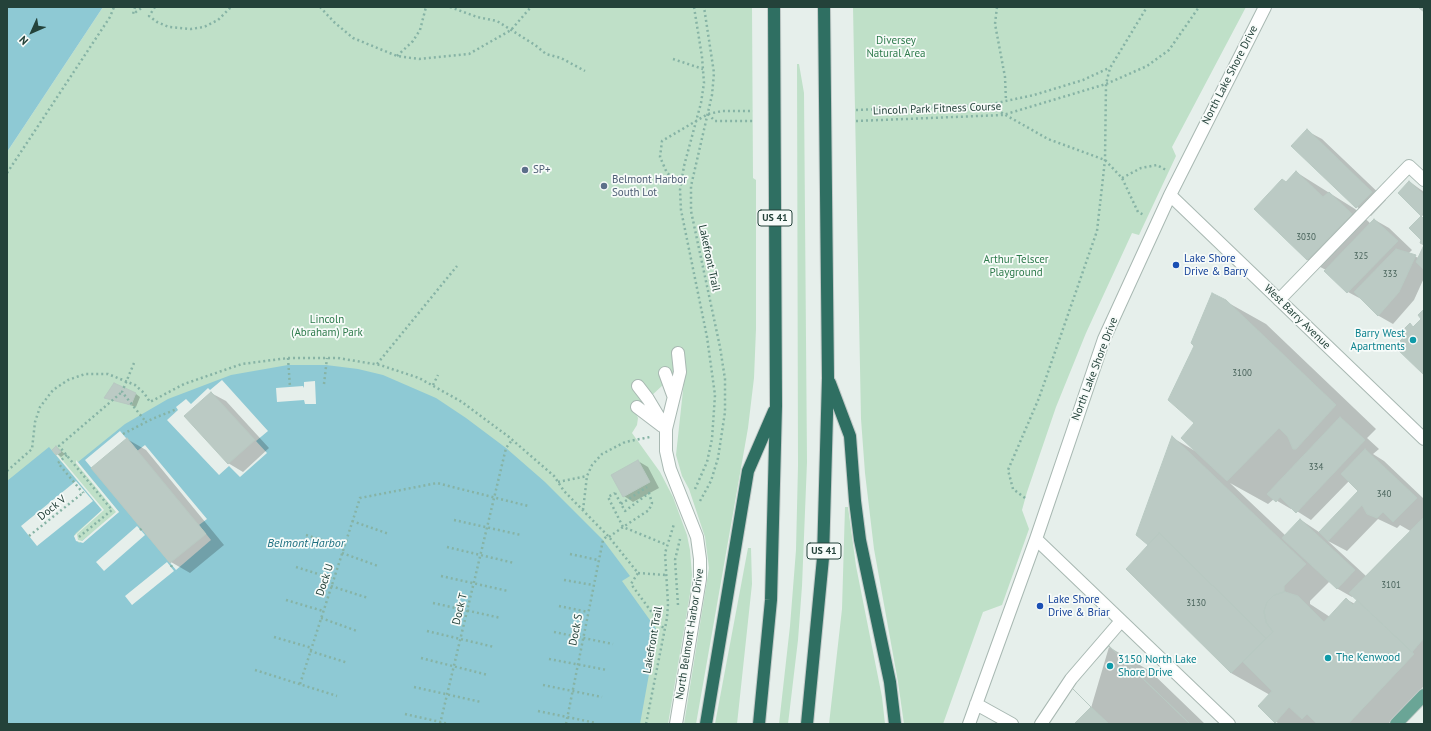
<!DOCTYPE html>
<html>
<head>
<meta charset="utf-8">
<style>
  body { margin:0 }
  #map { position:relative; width:1431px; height:731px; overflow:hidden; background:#e6efeb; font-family:"PT Sans",sans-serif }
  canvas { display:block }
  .frame { position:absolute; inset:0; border:8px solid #24423a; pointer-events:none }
  .north { position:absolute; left:12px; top:12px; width:40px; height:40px; -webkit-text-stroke:3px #f7fbf9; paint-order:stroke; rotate:225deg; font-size:11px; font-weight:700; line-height:16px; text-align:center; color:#24423a }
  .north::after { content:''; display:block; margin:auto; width:14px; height:18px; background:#24423a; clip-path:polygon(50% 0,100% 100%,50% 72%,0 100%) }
</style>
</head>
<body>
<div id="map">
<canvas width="1431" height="731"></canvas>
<div class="frame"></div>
<div class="north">N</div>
</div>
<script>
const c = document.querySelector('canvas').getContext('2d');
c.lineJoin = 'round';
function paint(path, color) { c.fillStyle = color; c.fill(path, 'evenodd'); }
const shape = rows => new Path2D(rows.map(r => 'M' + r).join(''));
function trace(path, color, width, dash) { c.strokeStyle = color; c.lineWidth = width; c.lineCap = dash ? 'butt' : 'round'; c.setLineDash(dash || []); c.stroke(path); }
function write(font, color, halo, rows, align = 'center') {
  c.font = font + ' "PT Sans",sans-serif'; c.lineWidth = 3.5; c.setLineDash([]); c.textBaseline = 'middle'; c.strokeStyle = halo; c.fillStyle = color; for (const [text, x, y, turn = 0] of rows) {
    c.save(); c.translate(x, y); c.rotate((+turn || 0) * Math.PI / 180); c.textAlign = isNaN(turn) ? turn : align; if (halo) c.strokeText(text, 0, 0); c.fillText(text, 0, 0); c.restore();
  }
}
paint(shape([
  [103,7,752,7,753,178,756,180,756,329,754,378,748,428,696,724,684,724,709,568,705,537,689,489,682,476,676,455,684,381,664,384,635,411,638,418,637,425,632,433,660,472,673,497,687,535,690,550,692,575,690,594,668,724,7,724,7,152],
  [853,7,1246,7,1172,147,1176,156,1169,171,1139,235,1132,233,1086,333,1056,407,1027,492,1022,510,1029,529,1002,605,983,612,943,724,904,724,898,682,874,549,865,473,861,419],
  [797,64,799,64,804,93,807,462,802,586,798,640,788,724,779,724,790,626,796,550,798,466],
  [845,507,848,507,856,566,882,697,885,724,829,724,842,609],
  [748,548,751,548,752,584,737,724,715,724]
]), '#bfe0c8');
paint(shape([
  [7,7,103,7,7,152],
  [288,365,326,365,358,369,383,375,436,398,466,418,506,448,545,482,603,540,630,576,622,581,657,630,640,724,7,724,7,481,49,447,102,510,76,533,74,536,79,543,119,512,78,462,125,424,168,399,231,375]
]), '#8ec9d4');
paint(shape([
  [222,380,268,431,256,441,267,453,240,477,229,466,219,475,167,420,178,410,176,407,186,399,191,404,208,388,210,390],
  [315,381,316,404,305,404,304,400,277,402,276,388,303,386,304,388,304,382],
  [120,431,137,451,145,445,207,519,199,525,211,540,176,570,85,460],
  [53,449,104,510,77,534,78,540,82,541,116,512,76,463,76,460,119,512,83,543,76,541,74,536,102,510,52,450],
  [76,481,93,501,37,546,21,526],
  [137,526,145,535,104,571,96,562],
  [167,562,174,571,132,605,125,596]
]), '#e6efeb');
paint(shape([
  [1307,131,1322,139,1386,200,1371,216,1357,207,1292,146],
  [1296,172,1355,209,1371,224,1375,220,1389,228,1412,250,1408,254,1419,258,1424,248,1424,278,1414,300,1393,324,1379,316,1363,300,1348,292,1326,270,1307,260,1286,182],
  [1410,182,1424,192,1424,217,1399,193],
  [1225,301,1266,324,1376,429,1367,438,1379,449,1373,454,1384,461,1424,499,1424,686,1388,724,1280,724,1276,722,1270,695,1231,673,1149,545,1173,438,1195,451,1195,423],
  [1349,481,1359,491,1319,532,1301,520,1286,536,1230,483,1268,504,1274,499,1291,509,1292,508,1311,520],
  [1378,519,1397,528,1400,525,1412,532,1402,542,1400,541,1366,576,1328,541,1347,551],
  [1330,581,1338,589,1352,597,1353,596,1358,600,1355,604,1346,599,1330,617,1310,604,1310,601],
  [211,393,226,401,269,448,243,472,228,463],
  [136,394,140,397,136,407,106,397],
  [127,439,146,450,224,545,190,573,171,562,93,468],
  [56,447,65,454,61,457,53,450],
  [638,461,648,467,659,488,633,502,624,496],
  [1109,647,1150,671,1205,724,1076,724,1091,708]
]), '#0003');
const building = shape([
  [1418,7,1424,7,1424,12,1418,7],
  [1307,129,1372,192,1356,208,1291,146,1307,129],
  [1296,171,1323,197,1329,192,1352,214,1307,260,1254,209,1282,179,1286,182,1296,171],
  [1409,181,1424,195,1424,212,1421,216,1398,193,1409,181],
  [1421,216,1424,219,1424,245,1420,243,1421,240,1409,228,1421,216],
  [1374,219,1398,241,1347,293,1324,271,1374,219],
  [1424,245,1424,270,1416,262,1424,245],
  [1396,249,1416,255,1399,292,1378,316,1354,292,1396,249],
  [1212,293,1226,300,1336,405,1296,449,1293,449,1288,437,1279,428,1227,481,1181,438,1194,423,1168,400,1194,346,1191,343,1212,293],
  [1424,309,1424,375,1396,348,1396,345,1406,335,1402,331,1410,323,1413,327,1421,319,1418,315,1424,309],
  [114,383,136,393,131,405,104,398,114,383],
  [211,392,255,440,228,464,184,416,211,392],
  [1340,417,1365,440,1296,513,1280,497,1276,502,1267,494,1340,417],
  [1172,436,1306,564,1284,586,1284,592,1274,595,1267,602,1264,611,1266,622,1273,632,1266,638,1159,533,1148,545,1136,535,1172,436],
  [127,438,206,534,170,563,91,468,127,438],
  [56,446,61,452,56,455,52,450,56,446],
  [1365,449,1417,498,1393,522,1383,512,1377,518,1367,514,1362,505,1328,541,1319,532,1358,491,1341,474,1365,449],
  [638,460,650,482,623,497,611,475,638,460],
  [1424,517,1424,638,1412,652,1349,593,1424,517],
  [1300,519,1355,570,1337,589,1282,538,1300,519],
  [1159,533,1266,638,1231,673,1126,569,1159,533],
  [1285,592,1298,596,1324,622,1346,598,1353,605,1357,600,1414,654,1348,724,1317,724,1307,714,1302,719,1289,707,1275,723,1258,706,1272,691,1243,662,1273,632,1266,622,1264,611,1267,602,1274,595,1285,592],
  [1109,646,1190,724,1074,724,1091,707,1070,686,1109,646],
  [1109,646,1190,724,1109,724,1091,707,1070,686,1109,646]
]);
paint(building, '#bbcac4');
trace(building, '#b8c9c2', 1);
const minor = shape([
  [1170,195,1424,439],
  [1279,300,1409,166,1424,180],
  [665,373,673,395],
  [638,386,648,399,666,429,666,451,670,469,697,537,700,559,700,579,676,724],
  [637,407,662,426],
  [666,429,680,372,678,353],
  [1036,539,1229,724],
  [976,704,1012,724],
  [969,724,1036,539,1104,339,1170,195,1265,7],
  [1041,724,1071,679,1121,621]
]);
const major = shape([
  [1396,724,1424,695]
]);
const highway = shape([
  [830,383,850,436,855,501,860,540,890,682,895,724],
  [706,724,748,471,774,411],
  [759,724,771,600,776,406,774,7],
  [807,724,823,558,828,378,824,7]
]);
trace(minor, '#a8b8b2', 14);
trace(major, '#c2cac8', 14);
trace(highway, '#c2cac8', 14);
trace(shape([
  [135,7,133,14,143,7],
  [155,7,149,16,157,22,169,27,191,29,204,27,218,20,231,7],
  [320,7,334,22,353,38,397,56,419,59,469,54,511,30,531,7],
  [450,7,477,17,497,21,535,45,546,54,561,58,585,71],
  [694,7,702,57,704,83,701,103,684,166,680,190,681,210,707,337,715,395,712,439,707,462,695,489],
  [997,7,995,24,1005,77,1006,101],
  [397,56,413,41,420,30,426,7],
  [673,59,703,69],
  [988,105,1048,139,1105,160,1122,178,1138,212,1144,215],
  [856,110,987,105,1034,95,1083,80,1109,68],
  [708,114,715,121,753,121],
  [856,121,1003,115,1106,84,1147,66,1169,50,1199,7],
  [7,173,110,17,114,7],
  [1122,178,1141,168,1157,165,1166,170],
  [681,184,667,173,660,157,662,141,708,114,722,111,753,111],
  [288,358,290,387],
  [134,363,122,392,146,422],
  [377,364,457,266],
  [324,384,327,358],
  [433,385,438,375],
  [123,434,152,419,177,409],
  [67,455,58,463,83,493],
  [7,471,32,449,35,422,40,407,53,390,68,380,85,374,108,374,135,385,144,393,150,402,184,384,242,364,288,358,338,358,380,365,419,378,462,402,509,437,554,476,564,491,609,537,638,573,631,584,664,629],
  [558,482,587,476],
  [615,493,625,511,649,493,652,503,649,510,623,527,608,497,615,493],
  [1025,498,1013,489,1008,470,1039,398,1097,231,1105,160,1106,84,1110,68,1147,7],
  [700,501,711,481,718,458,725,412,725,379,720,347,691,211,691,186,712,95,714,73,704,7],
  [621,504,647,487],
  [583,510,587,476,592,465,602,454,625,442,650,437],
  [454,520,521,535],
  [352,521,389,534],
  [140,530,142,528],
  [306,535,344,547],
  [29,536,84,492],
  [79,537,112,510,59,446,122,392],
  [609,537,623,527,667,545],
  [447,547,514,563],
  [342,553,378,566],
  [570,554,598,560],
  [171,567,172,565],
  [296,567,334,579],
  [638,573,665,575],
  [441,576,508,591],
  [564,580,593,585],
  [331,586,368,598],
  [286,600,323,611],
  [433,603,501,618],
  [678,605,675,560,680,539],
  [559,606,588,612],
  [321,618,357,631],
  [427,631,494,647],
  [554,632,613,644],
  [274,637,312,648],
  [310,651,348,663],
  [421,658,488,675],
  [549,659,607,670],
  [255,670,337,696],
  [300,684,360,498,437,483,528,506],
  [543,685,602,697],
  [414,687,481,702],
  [538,711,596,723],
  [405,714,449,724],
  [440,724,506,448,512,440],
  [566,724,603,540,608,535],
  [646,724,667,618,668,604,665,553,674,524]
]), '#86b3a5', 2.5, [2, 3]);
trace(minor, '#fff', 12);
trace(major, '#6aa596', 12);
trace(highway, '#2f6f62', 12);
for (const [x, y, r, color] of [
  [525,170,4,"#5c6f8a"],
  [604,186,4,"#5c6f8a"],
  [1176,265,4,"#1a4fb4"],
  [1413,340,4,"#0f9aa8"],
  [1040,606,4,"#1a4fb4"],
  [1328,658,4,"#0f9aa8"],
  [1110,666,4,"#0f9aa8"]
]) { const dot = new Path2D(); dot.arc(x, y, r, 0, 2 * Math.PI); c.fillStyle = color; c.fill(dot); trace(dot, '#f7fbf9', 1.5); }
write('9px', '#4a645c', null, [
  ["3030",1306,237],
  ["325",1361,256],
  ["333",1390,274],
  ["3100",1242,373],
  ["334",1316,467],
  ["340",1384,494],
  ["3101",1391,585],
  ["3130",1196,603]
]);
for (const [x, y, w] of [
  [775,218,34],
  [824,551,34]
]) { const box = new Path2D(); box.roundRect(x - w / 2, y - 8, w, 16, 3); c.fillStyle = '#f7fbf9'; c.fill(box); trace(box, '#24423a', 1); }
write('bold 10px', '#24423a', null, [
  ["US 41",775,218],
  ["US 41",824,551]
]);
write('11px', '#2d7a4b', '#f7fbf9', [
  ["Diversey",896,41],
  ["Natural Area",896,54],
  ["Arthur Telscer",1016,260],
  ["Playground",1016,273],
  ["Lincoln",327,320],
  ["(Abraham) Park",327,333]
]);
write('11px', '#24423a', '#f7fbf9', [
  ["North Lake Shore Drive",1230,75,-63],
  ["Lincoln Park Fitness Course",937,109,-2],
  ["Lakefront Trail",709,258,78],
  ["West Barry Avenue",1297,317,44],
  ["North Lake Shore Drive",1095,369,-69],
  ["Dock V",52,508,-39],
  ["Dock U",325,580,-72],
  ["Dock T",460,609,-76],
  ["Dock S",576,630,-79],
  ["North Belmont Harbor Drive",690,634,-81],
  ["Lakefront Trail",653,640,-80]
]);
write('11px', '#4e5e75', '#f7fbf9', [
  ["SP+",533,170],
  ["Belmont Harbor",612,180],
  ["South Lot",612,193]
], 'left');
write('11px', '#164399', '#f7fbf9', [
  ["Lake Shore",1184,259],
  ["Drive & Barry",1184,272],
  ["Lake Shore",1048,600],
  ["Drive & Briar",1048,613]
], 'left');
write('11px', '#0d838f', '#f7fbf9', [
  ["Barry West",1405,334,"right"],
  ["Apartments",1405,347,"right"],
  ["The Kenwood",1336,658],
  ["3150 North Lake",1118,660],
  ["Shore Drive",1118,673]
], 'left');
write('italic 12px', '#1c6f80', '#f7fbf9', [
  ["Belmont Harbor",306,544]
]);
</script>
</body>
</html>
